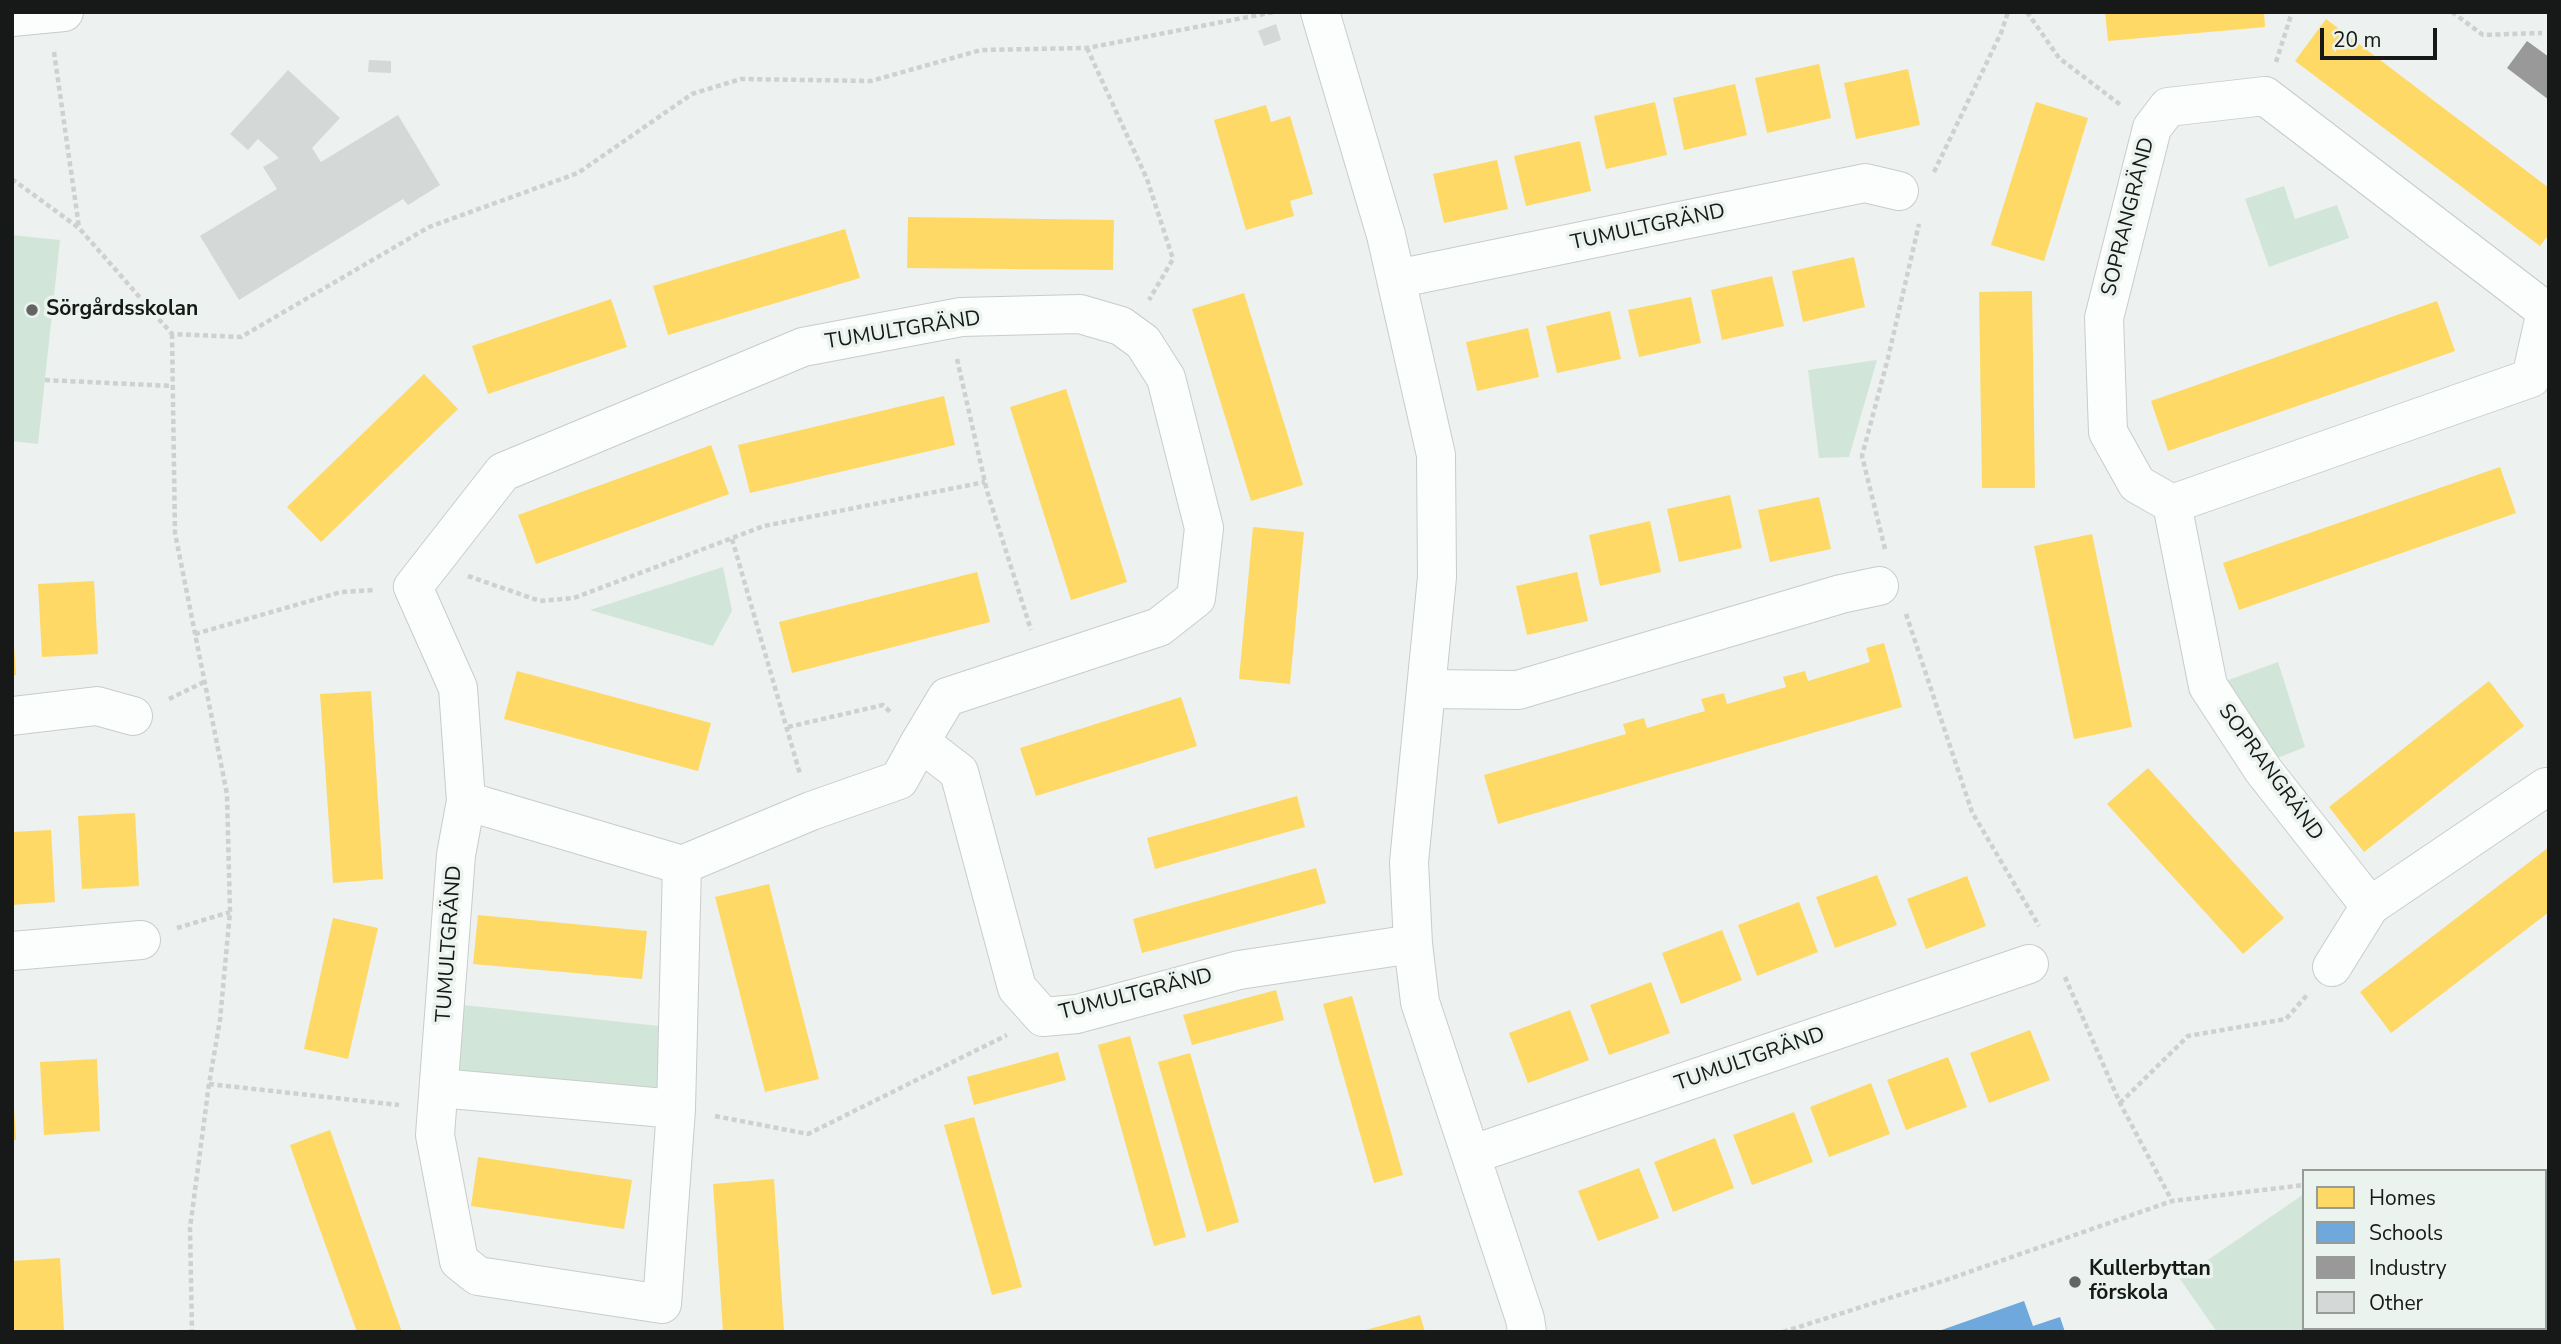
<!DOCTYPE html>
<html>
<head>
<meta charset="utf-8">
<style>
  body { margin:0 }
  #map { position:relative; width:2561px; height:1344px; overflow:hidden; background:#edf1ef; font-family:"Nunito Sans",sans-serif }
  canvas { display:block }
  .frame { position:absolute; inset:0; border:14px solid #171918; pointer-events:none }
  .legend { position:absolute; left:2302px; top:1169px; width:245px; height:161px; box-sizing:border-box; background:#ebf3ee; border:2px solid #969c98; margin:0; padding:9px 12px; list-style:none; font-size:21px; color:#171918 }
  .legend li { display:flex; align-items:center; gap:14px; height:35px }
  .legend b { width:35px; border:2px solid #969c98 }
  .scale { position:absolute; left:2320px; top:28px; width:117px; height:32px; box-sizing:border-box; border:4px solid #171918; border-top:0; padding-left:9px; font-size:21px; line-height:24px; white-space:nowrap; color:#171918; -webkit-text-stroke:5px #ebf3ee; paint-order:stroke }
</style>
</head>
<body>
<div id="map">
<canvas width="2561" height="1344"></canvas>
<div class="frame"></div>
<ul class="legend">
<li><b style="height:19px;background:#ffd966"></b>Homes</li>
<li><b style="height:19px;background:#6fa8dc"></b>Schools</li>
<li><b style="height:19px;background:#999"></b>Industry</li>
<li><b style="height:19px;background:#d4d8d6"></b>Other</li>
</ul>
<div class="scale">20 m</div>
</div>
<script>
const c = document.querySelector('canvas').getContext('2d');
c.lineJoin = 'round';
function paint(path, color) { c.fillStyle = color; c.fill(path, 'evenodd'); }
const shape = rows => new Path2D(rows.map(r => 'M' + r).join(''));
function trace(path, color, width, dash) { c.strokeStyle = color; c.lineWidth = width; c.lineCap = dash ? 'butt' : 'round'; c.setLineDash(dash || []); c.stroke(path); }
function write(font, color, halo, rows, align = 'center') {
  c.font = font + ' "Nunito Sans",sans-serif'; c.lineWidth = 7; c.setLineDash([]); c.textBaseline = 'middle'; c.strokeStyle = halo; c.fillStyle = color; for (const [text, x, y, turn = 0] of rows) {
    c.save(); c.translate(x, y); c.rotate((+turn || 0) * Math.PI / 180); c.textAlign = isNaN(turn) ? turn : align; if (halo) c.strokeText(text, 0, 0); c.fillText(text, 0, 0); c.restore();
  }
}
paint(shape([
  [2284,186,2295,219,2337,205,2349,238,2269,267,2245,199],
  [12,235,60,240,38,444,12,441],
  [1877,360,1849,457,1819,458,1808,370],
  [723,567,732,611,713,646,590,610],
  [2278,662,2305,747,2270,761,2223,682],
  [464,1005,668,1027,661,1092,457,1070],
  [2304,1194,2304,1328,2398,1328,2401,1332,2217,1332,2180,1279]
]), '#d1e6d8');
paint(shape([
  [2105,12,2264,12,2265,27,2108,41],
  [2326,19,2549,188,2549,234,2540,246,2295,61],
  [1819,64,1831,118,1767,133,1755,78],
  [1908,69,1920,125,1856,139,1844,83],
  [1735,84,1747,135,1684,150,1673,98],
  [1655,102,1667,155,1606,169,1594,116],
  [2036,102,2088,118,2044,261,1991,245],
  [1266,105,1271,122,1290,116,1313,194,1290,201,1294,216,1246,230,1214,120],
  [1580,141,1591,191,1526,206,1514,156],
  [1497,160,1508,209,1444,223,1433,174],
  [908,217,1114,220,1113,270,907,268],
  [845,229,860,278,668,335,653,286],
  [1854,257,1865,307,1803,322,1792,271],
  [1772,276,1784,326,1722,340,1711,290],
  [2032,291,2035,488,1982,488,1979,292],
  [1244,293,1303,485,1251,501,1192,309],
  [1691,297,1701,343,1639,357,1628,310],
  [611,299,627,347,488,394,472,346],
  [2437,301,2455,351,2168,451,2151,401],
  [1610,311,1621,359,1557,373,1546,326],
  [1528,328,1539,377,1477,391,1466,342],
  [424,374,458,409,321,542,287,507],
  [1066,389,1127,582,1071,600,1010,407],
  [944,396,955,445,750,493,738,445],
  [711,445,729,494,536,564,518,515],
  [2500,467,2516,513,2239,610,2223,563],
  [1730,495,1742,548,1679,562,1667,509],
  [1819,497,1831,549,1770,562,1758,510],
  [1650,521,1661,572,1600,586,1589,535],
  [1253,527,1304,532,1290,684,1239,679],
  [2092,534,2132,727,2074,739,2034,546],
  [977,572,990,622,792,673,779,622],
  [1577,572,1588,621,1527,635,1516,586],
  [94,581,98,654,42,657,38,584],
  [1884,643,1902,707,1498,824,1484,775,1626,734,1623,724,1644,718,1647,728,1705,711,1701,699,1724,693,1727,704,1786,687,1783,677,1805,671,1808,681,1870,662,1866,648],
  [12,646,14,646,16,675,12,676],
  [517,671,711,723,698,771,504,719],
  [2489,681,2524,726,2364,852,2329,807],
  [371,691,383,879,333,883,320,694],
  [1181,697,1197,746,1036,796,1020,748],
  [2148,768,2284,918,2243,954,2107,804],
  [1297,796,1305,827,1155,869,1147,838],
  [135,813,139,886,82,889,78,816],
  [51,830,55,902,12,905,12,832],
  [2549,847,2549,912,2391,1033,2360,992],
  [1316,868,1326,903,1142,953,1133,919],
  [1877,875,1897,925,1835,948,1816,897],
  [1967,876,1986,926,1926,949,1907,899],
  [769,884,819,1079,765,1092,715,897],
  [1799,902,1818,952,1757,976,1738,925],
  [478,915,647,931,642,979,473,964],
  [333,918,378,928,348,1059,304,1049],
  [1722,930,1742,980,1681,1004,1662,953],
  [1651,982,1670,1033,1609,1055,1590,1005],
  [1276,990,1284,1020,1192,1045,1183,1015],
  [1352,996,1403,1175,1374,1183,1323,1004],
  [1570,1010,1589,1060,1528,1083,1509,1033],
  [2030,1030,2050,1080,1989,1103,1970,1053],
  [1130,1036,1186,1237,1154,1246,1098,1045],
  [1058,1052,1066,1080,974,1105,967,1077],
  [1190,1053,1239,1222,1207,1232,1158,1062],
  [1948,1057,1967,1107,1906,1130,1887,1080],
  [97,1059,100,1131,44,1135,40,1062],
  [1871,1083,1890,1134,1829,1157,1810,1107],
  [14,1108,16,1140,12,1140,12,1109],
  [1794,1112,1813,1162,1752,1185,1733,1135],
  [974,1117,1022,1287,992,1295,944,1125],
  [330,1130,363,1223,402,1332,357,1332,306,1191,290,1145],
  [1715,1138,1734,1188,1673,1212,1654,1162],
  [478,1157,632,1180,624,1229,471,1206],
  [1639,1168,1659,1218,1598,1241,1578,1191],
  [774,1179,784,1332,723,1332,713,1184],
  [60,1258,64,1331,12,1332,12,1261],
  [1420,1315,1425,1332,1362,1332,1362,1331]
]), '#ffd966');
paint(shape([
  [2024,1301,2033,1326,2060,1317,2065,1332,1936,1332]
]), '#6fa8dc');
paint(shape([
  [2527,41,2549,57,2549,100,2507,68]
]), '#999');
paint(shape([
  [1276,24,1281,40,1264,46,1258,31],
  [369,60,391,61,391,73,368,72],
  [288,70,340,118,312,148,321,162,398,115,440,185,408,205,403,199,239,300,200,236,277,189,263,167,279,158,258,139,248,150,230,134]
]), '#d4d8d6');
const minor = shape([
  [1320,12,1386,235,1436,455,1437,577,1409,862,1413,944,1420,1002,1525,1319,1527,1332],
  [12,17,64,12],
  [1396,279,1865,183,1899,191],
  [2172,504,2531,378,2546,311],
  [1426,689,1518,690,1841,594,1879,586],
  [12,716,97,706,133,716],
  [920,742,899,780,811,811,682,865,676,1109,662,1304,478,1276,459,1261,435,1135,456,855,466,801,458,688,413,587,503,472,803,347,961,317,1080,314,1121,326,1143,342,1166,378,1204,528,1196,598,1159,627,947,697,920,742,959,772,1017,988,1043,1017,1077,1014,1239,970,1413,944],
  [466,801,682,865],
  [2370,906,2263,770,2208,686,2172,504,2137,484,2108,432,2104,318,2152,128,2168,107,2265,96,2546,311,2549,308],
  [12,951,141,940],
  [2332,967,2370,906,2546,787],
  [439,1088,676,1109],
  [1471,1155,2029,964]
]);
trace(minor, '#c9cccb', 40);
trace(shape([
  [2027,12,2059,58,2122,106],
  [2452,12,2483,35,2542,33],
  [1087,48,1147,179,1173,259,1149,300],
  [54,52,79,227],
  [2276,62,2292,12],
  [1934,172,2001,33,2008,12],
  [12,179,79,228,172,334,241,337,429,227,578,173,692,94,741,79,871,81,981,50,1087,48,1274,12],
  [172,334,175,533,227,794,230,912,220,1020,209,1084,190,1228,192,1332],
  [957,359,987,491,1031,630],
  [45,380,173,386],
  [732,539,800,774],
  [1885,549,1862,456,1888,358,1919,224],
  [468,576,540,601,574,598,764,526,985,482],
  [1906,614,1972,812,2039,926],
  [195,634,341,592,374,590],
  [169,699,206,681],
  [788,727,883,705,892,714],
  [177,928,230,912],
  [2065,977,2120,1103,2172,1201],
  [209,1084,399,1105],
  [2120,1103,2188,1036,2286,1019,2307,995],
  [715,1116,808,1134,1007,1035],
  [2545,1275,2549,1272],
  [1783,1332,1946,1280,2172,1201,2304,1185],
  [2494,1332,2496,1328]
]), '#cfd0d0', 4.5, [5, 3.5]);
trace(minor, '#fcfdfd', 38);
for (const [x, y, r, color] of [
  [32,310,7,"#626563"],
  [2075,1282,7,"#626563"]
]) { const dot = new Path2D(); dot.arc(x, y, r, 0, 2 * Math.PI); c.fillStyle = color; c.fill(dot); trace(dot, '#ebf3ee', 2.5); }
write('21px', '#171918', '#ebf3ee', [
  ["SOPRANGRÄND",2129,217,-76],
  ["TUMULTGRÄND",1648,228,-12],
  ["TUMULTGRÄND",903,331,-9],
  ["SOPRANGRÄND",2270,773,54],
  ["TUMULTGRÄND",450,944,-86],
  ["TUMULTGRÄND",1136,995,-14],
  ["TUMULTGRÄND",1750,1060,-19]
]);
write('bold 21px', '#171918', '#ebf3ee', [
  ["Sörgårdsskolan",46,310],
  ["Kullerbyttan",2089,1270],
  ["förskola",2089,1294]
], 'left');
</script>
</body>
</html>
